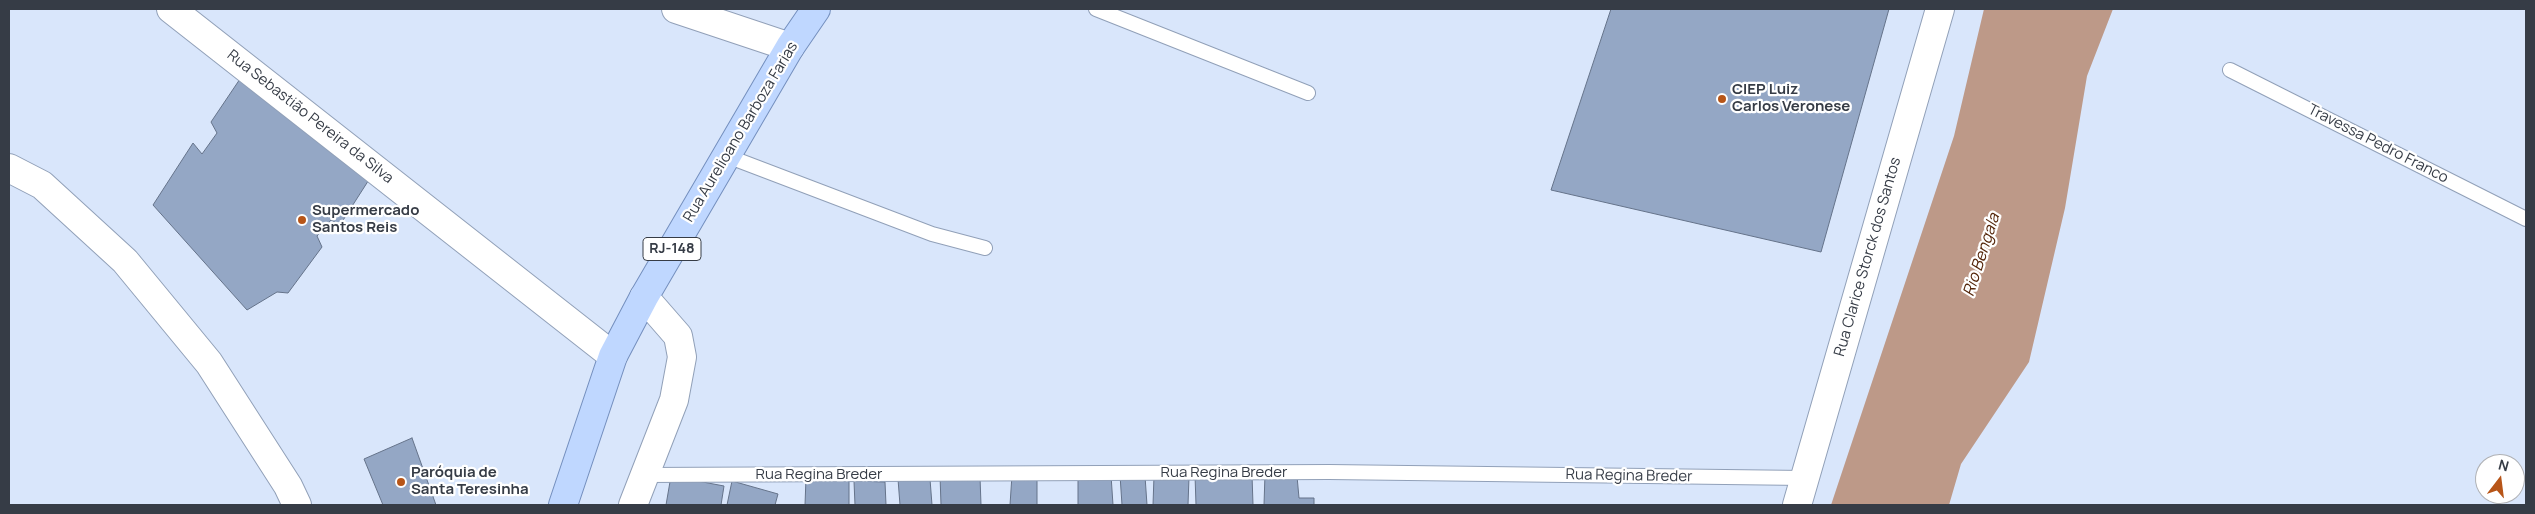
<!DOCTYPE html>
<html>
<head>
<meta charset="utf-8">
<style>
  body { margin:0 }
  #map { position:relative; width:2535px; height:514px; overflow:hidden; background:#d9e6fb; font-family:Manrope,sans-serif }
  canvas { display:block }
  .frame { position:absolute; inset:0; border:10px solid #363c46; pointer-events:none }
  .north { position:absolute; left:2475px; top:454px; width:50px; height:50px; box-sizing:border-box; background:#fff; border:1px solid #afb1b5; border-radius:50%; rotate:15deg; font-size:14px; font-weight:700; line-height:20px; text-align:center; color:#363c46 }
  .north::after { content:''; display:block; margin:auto; width:18px; height:22px; background:#b75518; clip-path:polygon(50% 0,100% 100%,50% 72%,0 100%) }
</style>
</head>
<body>
<div id="map">
<canvas width="2535" height="514"></canvas>
<div class="frame"></div>
<div class="north">N</div>
</div>
<script>
const c = document.querySelector('canvas').getContext('2d');
c.lineJoin = 'round';
function paint(path, color) { c.fillStyle = color; c.fill(path, 'evenodd'); }
const shape = rows => new Path2D(rows.map(r => 'M' + r).join(''));
function trace(path, color, width, dash) { c.strokeStyle = color; c.lineWidth = width; c.lineCap = dash ? 'butt' : 'round'; c.setLineDash(dash || []); c.stroke(path); }
function write(font, color, halo, rows, align = 'center') {
  c.font = font + ' Manrope,sans-serif'; c.lineWidth = 4.5; c.setLineDash([]); c.textBaseline = 'middle'; c.strokeStyle = halo; c.fillStyle = color; for (const [text, x, y, turn = 0] of rows) {
    c.save(); c.translate(x, y); c.rotate((+turn || 0) * Math.PI / 180); c.textAlign = isNaN(turn) ? turn : align; if (halo) c.strokeText(text, 0, 0); c.fillText(text, 0, 0); c.restore();
  }
}
paint(shape([
  [1984,9,2113,9,2087,76,2065,208,2029,362,1961,464,1949,505,1831,505,1954,136]
]), '#bd9988');
const building = shape([
  [1611,9,1889,9,1821,252,1551,190,1611,9],
  [242,76,372,175,340,225,331,220,317,236,322,247,288,293,277,292,247,310,153,205,193,143,202,154,217,133,211,122,242,76],
  [412,438,436,505,383,505,364,459,412,438],
  [1265,474,1297,476,1299,498,1314,498,1314,505,1264,505,1265,474],
  [940,475,980,477,981,505,941,505,940,475],
  [1012,475,1037,476,1037,505,1010,505,1012,475],
  [1111,475,1113,505,1078,505,1078,477,1111,475],
  [1120,475,1145,476,1147,505,1122,505,1120,475],
  [1195,475,1252,475,1253,505,1196,505,1195,475],
  [671,476,724,486,721,505,666,505,671,476],
  [1154,476,1189,477,1188,505,1153,505,1154,476],
  [849,477,849,505,805,505,806,478,849,477],
  [898,479,930,479,932,505,900,505,898,479],
  [732,481,778,494,775,505,727,505,732,481],
  [854,481,885,482,886,505,855,505,854,481]
]);
paint(building, '#94a7c5');
trace(building, '#65738a', 1);
const service = shape([
  [1096,9,1308,93],
  [2230,70,2526,219],
  [727,156,932,234,985,248],
  [644,475,1329,472,1804,478]
]);
const minor = shape([
  [171,9,613,356],
  [676,9,790,47],
  [9,168,42,185,125,261,209,363,288,486,297,505],
  [633,505,674,400,682,357,678,336,644,297],
  [1797,505,1940,9]
]);
const primary = shape([
  [563,505,613,356,644,297,790,47,816,9]
]);
trace(service, '#91a0b8', 16);
trace(minor, '#91a0b8', 30);
trace(primary, '#748fbe', 30);
trace(service, '#fff', 14);
trace(minor, '#fff', 28);
trace(primary, '#bfd7ff', 28);
for (const [x, y, r, color] of [
  [1722,99,5,"#b75518"],
  [302,220,5,"#b75518"],
  [401,482,5,"#b75518"]
]) { const dot = new Path2D(); dot.arc(x, y, r, 0, 2 * Math.PI); c.fillStyle = color; c.fill(dot); trace(dot, '#fff', 2); }
for (const [x, y, w] of [
  [672,249,58]
]) { const box = new Path2D(); box.roundRect(x - w / 2, y - 11.5, w, 23, 4); c.fillStyle = '#fff'; c.fill(box); trace(box, '#363c46', 1); }
write('bold 14px', '#363c46', null, [
  ["RJ-148",672,249]
]);
write('bold 15px', '#363c46', '#fff', [
  ["CIEP Luiz",1732,90],
  ["Carlos Veronese",1732,107],
  ["Supermercado",312,211],
  ["Santos Reis",312,228],
  ["Paróquia de",411,473],
  ["Santa Teresinha",411,490]
], 'left');
write('15px', '#363c46', '#fff', [
  ["Rua Sebastião Pereira da Silva",310,117,38],
  ["Rua Aurelioano Barboza Farias",741,132,-59],
  ["Travessa Pedro Franco",2378,144,27],
  ["Rua Clarice Storck dos Santos",1868,257,-74],
  ["Rua Regina Breder",1224,473],
  ["Rua Regina Breder",819,475],
  ["Rua Regina Breder",1629,476,1]
]);
write('italic 16px', '#542509', '#fff', [
  ["Rio Bengala",1982,255,-72]
]);
</script>
</body>
</html>
